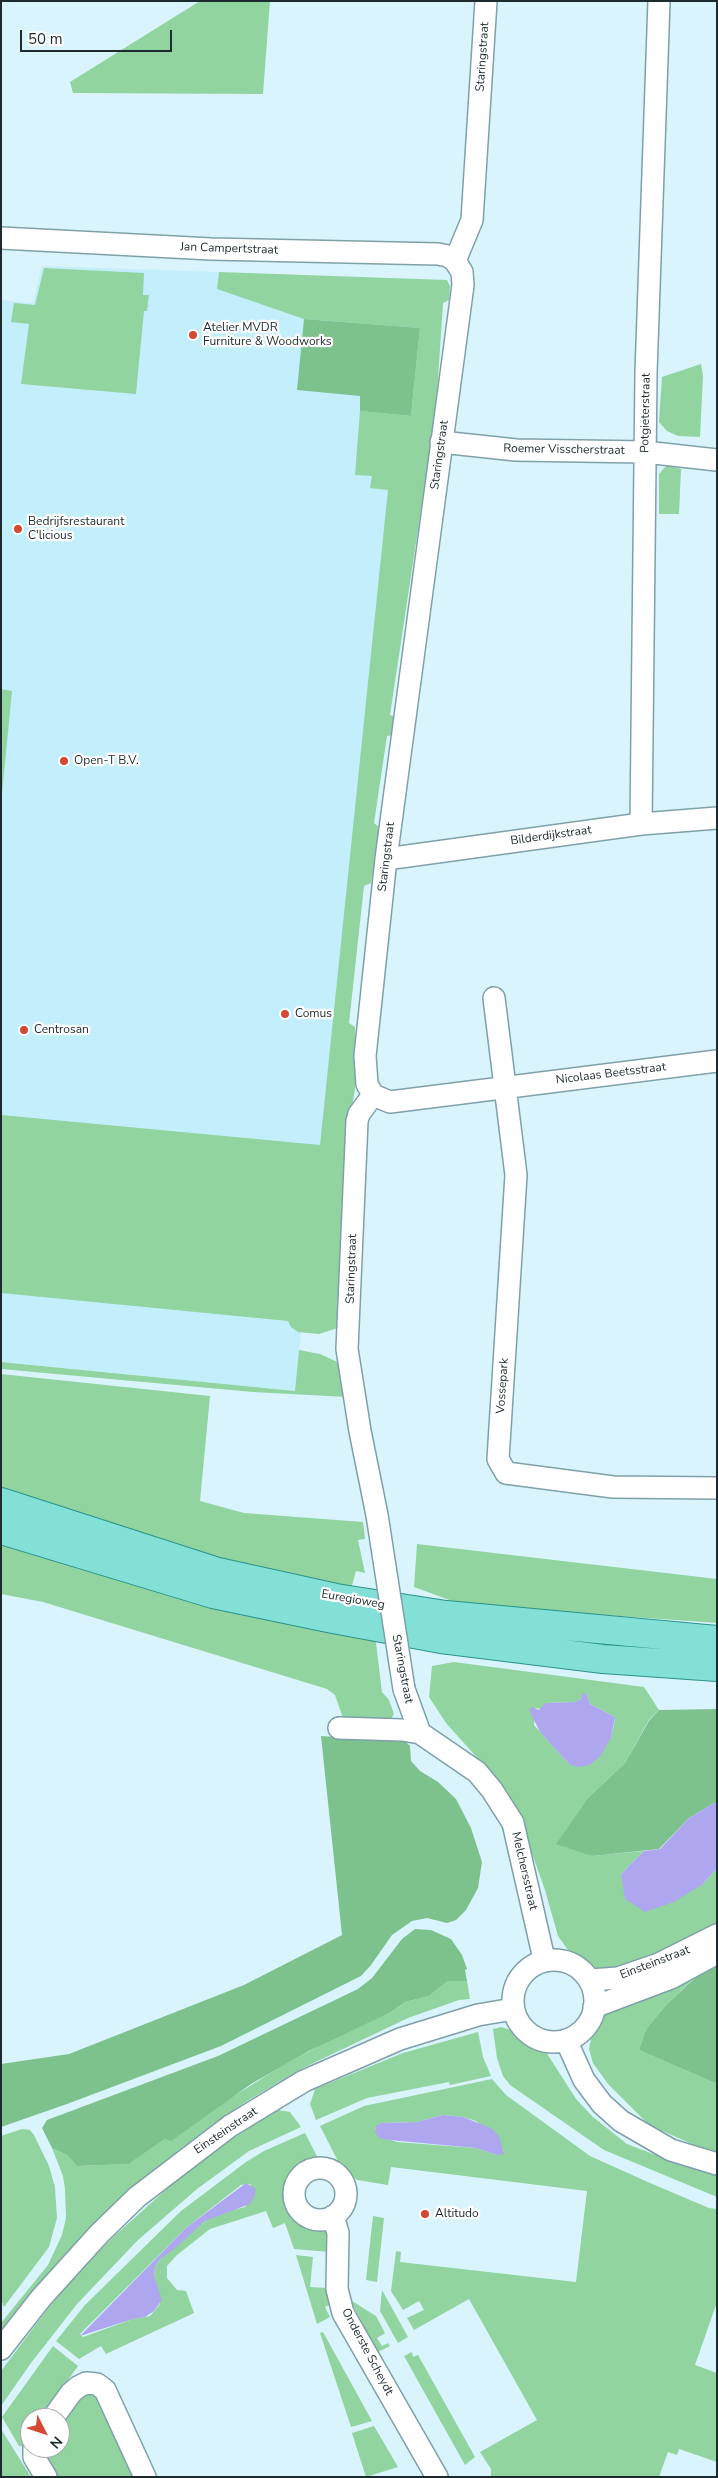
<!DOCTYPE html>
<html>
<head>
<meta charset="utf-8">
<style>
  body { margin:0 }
  #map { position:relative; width:718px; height:2478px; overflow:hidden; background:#d9f4fd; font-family:"Nunito Sans",sans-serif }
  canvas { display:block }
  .frame { position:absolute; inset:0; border:2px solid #1d2a2e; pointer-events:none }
  .north { position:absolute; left:20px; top:2408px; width:50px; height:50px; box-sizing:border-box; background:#fff; border:1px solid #a5aaab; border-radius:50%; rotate:131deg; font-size:14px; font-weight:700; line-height:20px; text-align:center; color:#1d2a2e }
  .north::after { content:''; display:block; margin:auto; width:18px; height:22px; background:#d54933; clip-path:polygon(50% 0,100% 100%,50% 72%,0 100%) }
  .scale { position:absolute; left:20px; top:30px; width:152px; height:22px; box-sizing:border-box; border:2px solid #1d2a2e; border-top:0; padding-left:6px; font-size:15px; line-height:18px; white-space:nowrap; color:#1d2a2e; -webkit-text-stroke:4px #fff; paint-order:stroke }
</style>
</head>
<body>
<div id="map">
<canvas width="718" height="2478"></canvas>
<div class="frame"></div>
<div class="north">N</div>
<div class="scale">50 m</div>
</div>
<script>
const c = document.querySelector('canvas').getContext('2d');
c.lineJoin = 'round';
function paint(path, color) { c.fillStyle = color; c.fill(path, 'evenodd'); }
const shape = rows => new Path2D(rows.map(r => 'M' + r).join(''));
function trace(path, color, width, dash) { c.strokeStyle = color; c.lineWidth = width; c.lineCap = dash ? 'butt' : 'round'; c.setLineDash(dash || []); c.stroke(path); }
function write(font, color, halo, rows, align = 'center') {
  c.font = font + ' "Nunito Sans",sans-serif'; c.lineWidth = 4.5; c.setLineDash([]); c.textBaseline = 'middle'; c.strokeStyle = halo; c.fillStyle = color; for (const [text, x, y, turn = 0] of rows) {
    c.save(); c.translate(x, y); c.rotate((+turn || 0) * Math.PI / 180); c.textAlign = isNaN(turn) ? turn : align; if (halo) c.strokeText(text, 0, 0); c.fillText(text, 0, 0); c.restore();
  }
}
paint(shape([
  [42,266,219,272,217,289,420,328,321,1144,295,1391,1,1362,1,300,33,303]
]), '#c3effd');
paint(shape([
  [200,1,270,1,263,94,73,93,70,82],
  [44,268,144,273,143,295,149,295,147,311,144,311,136,394,21,384,29,324,11,322,14,303,35,305],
  [219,272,447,280,450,286,449,300,443,303,436,410,390,715,395,717,392,735,387,736,374,823,380,828,371,883,364,886,349,1023,355,1027,355,1089,346,1144,341,1216,341,1327,319,1334,298,1332,291,1327,288,1321,1,1293,1,1115,320,1145,388,490,370,488,372,476,355,475,360,411,411,416,420,328,304,319,217,289],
  [701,364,703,376,700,437,678,436,667,431,659,422,662,377],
  [674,464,674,467,681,469,679,514,659,514,659,474,666,466],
  [1,689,12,691,1,804],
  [299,1350,320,1354,344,1365,347,1397,253,1392,1,1369,1,1362,295,1391],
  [1,1374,210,1396,200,1501,244,1513,363,1522,365,1539,358,1540,365,1573,356,1571,351,1589,240,1566,1,1497],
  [1,1539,375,1635,382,1692,389,1700,394,1714,389,1721,343,1718,335,1695,327,1689,43,1602,1,1594],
  [417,1544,717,1579,717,1623,463,1605,414,1587],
  [454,1662,644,1687,659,1710,649,1720,625,1763,589,1797,592,1856,644,1851,621,1874,703,1884,717,1868,717,1926,624,1968,598,1969,568,1950,558,1936,545,1890,517,1811,507,1791,446,1723,429,1697,432,1666],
  [583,1694,587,1694,590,1704,615,1717,614,1724,611,1738,569,1764,534,1725,535,1708,541,1709,546,1703,575,1702,581,1699],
  [717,1960,717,1967,707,1966,667,2004,646,2029,639,2050,717,2084,717,2155,649,2125,608,2084,593,2063,589,2049,593,2030,604,2015],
  [448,1981,467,1981,470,1999,459,2000,408,2018,303,2068,247,2101,204,2131,157,2167,121,2198,58,2262,1,2331,1,2323,48,2265,62,2235,66,2218,65,2189,63,2176,52,2148,67,2155,77,2166,129,2164,165,2139,171,2140,210,2111,282,2066,349,2030,391,2012,405,2002,429,1996],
  [501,2027,514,2031,546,2052,576,2099,593,2117,627,2144,661,2157,717,2172,717,2197,604,2150,510,2085,503,2076,497,2058,493,2029],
  [478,2032,483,2057,491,2076,450,2085,449,2082,367,2098,316,2120,310,2104,315,2089,403,2053],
  [492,2079,506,2095,590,2156,650,2183,709,2208,717,2209,717,2302,695,2365,717,2373,717,2462,679,2449,677,2455,668,2452,659,2477,491,2477,491,2469,480,2452,537,2420,469,2299,414,2330,407,2318,424,2310,419,2301,403,2310,391,2291,396,2251,401,2252,400,2262,576,2282,587,2191,391,2167,388,2185,357,2180,340,2165,320,2126,364,2106],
  [443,2115,463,2117,476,2121,501,2143,501,2150,504,2151,497,2155,476,2148,397,2142,383,2138,375,2128,381,2123,417,2122],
  [278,2110,290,2112,301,2127,249,2151,197,2189,138,2240,77,2304,31,2363,1,2406,1,2371,50,2306,79,2272,111,2239,188,2170,232,2139],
  [22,2129,30,2130,34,2135,49,2166,55,2187,57,2218,49,2247,4,2307,1,2299,1,2136],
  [305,2133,319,2160,304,2163,292,2173,287,2184,285,2200,289,2210,300,2222,327,2232,330,2252,294,2249,285,2223,273,2228,266,2211,210,2229,177,2255,167,2266,167,2278,177,2290,186,2291,194,2313,106,2354,101,2346,79,2359,56,2341,85,2305,181,2211,246,2162,264,2151],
  [250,2184,256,2193,245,2207,221,2213,205,2221,160,2259,155,2267,154,2276,160,2304,150,2316,133,2319,83,2337,80,2334,187,2227,241,2185],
  [373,2216,384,2218,377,2282,366,2280],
  [296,2255,313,2257,310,2287,327,2288,331,2304,325,2307,330,2317,317,2324],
  [382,2290,408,2337,398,2343,380,2311],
  [352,2301,376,2316,385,2333,377,2338,382,2346,388,2343,390,2346,378,2352,351,2302],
  [323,2332,372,2421,351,2427,320,2333],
  [53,2346,78,2366,41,2418,30,2418,30,2434,22,2446,19,2446,2,2417],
  [412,2352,413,2357,418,2355,475,2457,465,2465,404,2356],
  [90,2392,99,2397,136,2477,57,2477,43,2452,43,2448,60,2448,60,2420,76,2397],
  [374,2426,398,2467,366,2477,352,2433],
  [1,2429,31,2477,1,2477]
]), '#91d49f');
paint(shape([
  [304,319,420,328,411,416,360,411,360,396,297,390],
  [717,1709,717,1804,714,1803,689,1818,659,1849,592,1856,556,1844,589,1797,625,1763,649,1721,659,1710],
  [321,1736,406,1742,410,1746,411,1761,420,1771,438,1782,456,1799,471,1828,482,1862,478,1888,466,1910,456,1920,447,1923,427,1918,412,1921,392,1935,371,1965,361,1976,221,2046,67,2104,1,2127,1,2064,69,2054,244,1985,342,1935],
  [415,1929,431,1930,451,1939,462,1955,467,1969,465,1970,467,1981,448,1981,429,1996,405,2002,391,2012,309,2051,251,2084,171,2141,165,2139,129,2164,77,2166,67,2155,52,2148,42,2128,47,2120,218,2056,358,1989,372,1978,402,1939],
  [708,1966,717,1967,717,2084,639,2050,646,2029,667,2004]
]), '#7dc18c');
paint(shape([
  [583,1693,587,1694,590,1704,615,1717,611,1738,600,1756,590,1765,578,1767,569,1764,540,1732,529,1710,532,1707,539,1710,546,1703,575,1702,581,1699],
  [714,1803,717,1804,717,1868,703,1884,674,1902,645,1912,625,1899,621,1874,644,1851,660,1849,689,1818],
  [443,2115,463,2117,491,2128,499,2136,504,2154,497,2155,476,2148,389,2140,379,2138,375,2132,376,2126,381,2123,417,2122],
  [246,2183,255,2188,256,2193,250,2204,205,2221,173,2250,160,2259,155,2267,154,2276,162,2300,154,2311,145,2317,133,2319,80,2336,187,2227]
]), '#aea7ef');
const minor = shape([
  [1,238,211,249,438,254,448,256,455,261,462,272,463,285,386,859,365,1056,367,1084,373,1095,390,1102,717,1061],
  [455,261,472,220,486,1],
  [441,442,516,450,645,452,717,460],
  [641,824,646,373,659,1],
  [386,859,641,824,717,818],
  [494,998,516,1175,498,1459,506,1473,613,1487,717,1488],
  [373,1095,359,1114,357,1121,347,1349,360,1431,377,1515],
  [404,1689,420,1733],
  [339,1728,402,1730,420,1733,477,1772,492,1790,513,1823,544,1959],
  '513 2001a41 41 0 1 1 82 0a41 41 0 1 1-82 0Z',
  [590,1980,618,1978,659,1964,717,1935],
  [594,2007,671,1978,717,1953],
  [566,2040,584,2080,602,2104,621,2121,671,2150,717,2164],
  '294 2194a26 26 0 1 1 52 0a26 26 0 1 1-52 0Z',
  [333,2216,338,2233,337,2289,343,2313,437,2477],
  [1,2349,41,2298,99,2234,137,2197,230,2126,304,2081,400,2039,478,2015,513,2009],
  [53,2418,71,2393,78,2387,86,2383,97,2384,105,2390,145,2477],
  [34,2448,34,2457,46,2477]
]);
const major = shape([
  [1,1502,218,1572,336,1598,446,1615,717,1640],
  [1,1530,213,1594,333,1619,441,1639,603,1659,717,1667]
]);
trace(minor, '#7fa0aa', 24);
trace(major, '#29938a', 30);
trace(minor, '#fff', 21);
trace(major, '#82e0d7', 28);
const minorBridge = shape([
  [377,1515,404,1689]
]);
trace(minorBridge, '#7fa0aa', 24, []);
trace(minorBridge, '#fff', 21);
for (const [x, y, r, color] of [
  [193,335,5,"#d54933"],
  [18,529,5,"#d54933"],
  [64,761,5,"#d54933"],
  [285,1014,5,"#d54933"],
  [24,1030,5,"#d54933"],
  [425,2214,5,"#d54933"]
]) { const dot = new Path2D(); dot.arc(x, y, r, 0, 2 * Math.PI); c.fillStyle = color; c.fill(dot); trace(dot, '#fff', 2); }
write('12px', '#1d2a2e', '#fff', [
  ["Staringstraat",483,57,-86],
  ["Jan Campertstraat",229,249,2],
  ["Potgieterstraat",646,413,-89],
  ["Roemer Visscherstraat",564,450,1],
  ["Staringstraat",440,455,-82],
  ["Bilderdijkstraat",551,836,-8],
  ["Staringstraat",387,857,-83],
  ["Nicolaas Beetsstraat",611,1074,-7],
  ["Staringstraat",352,1269,-88],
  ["Vossepark",503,1386,-86],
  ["Euregioweg",353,1600,10],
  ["Staringstraat",402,1669,79],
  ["Melchersstraat",524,1871,77],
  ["Einsteinstraat",655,1963,-21],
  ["Einsteinstraat",226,2131,-34],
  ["Onderste Scheydt",367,2352,62]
]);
write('12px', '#1d2a2e', '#fff', [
  ["Atelier MVDR",203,328],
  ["Furniture & Woodworks",203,342],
  ["Bedrijfsrestaurant",28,522],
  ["C'licious",28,536],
  ["Open-T B.V.",74,761],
  ["Comus",295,1014],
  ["Centrosan",34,1030],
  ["Altitudo",435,2214]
], 'left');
</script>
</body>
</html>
